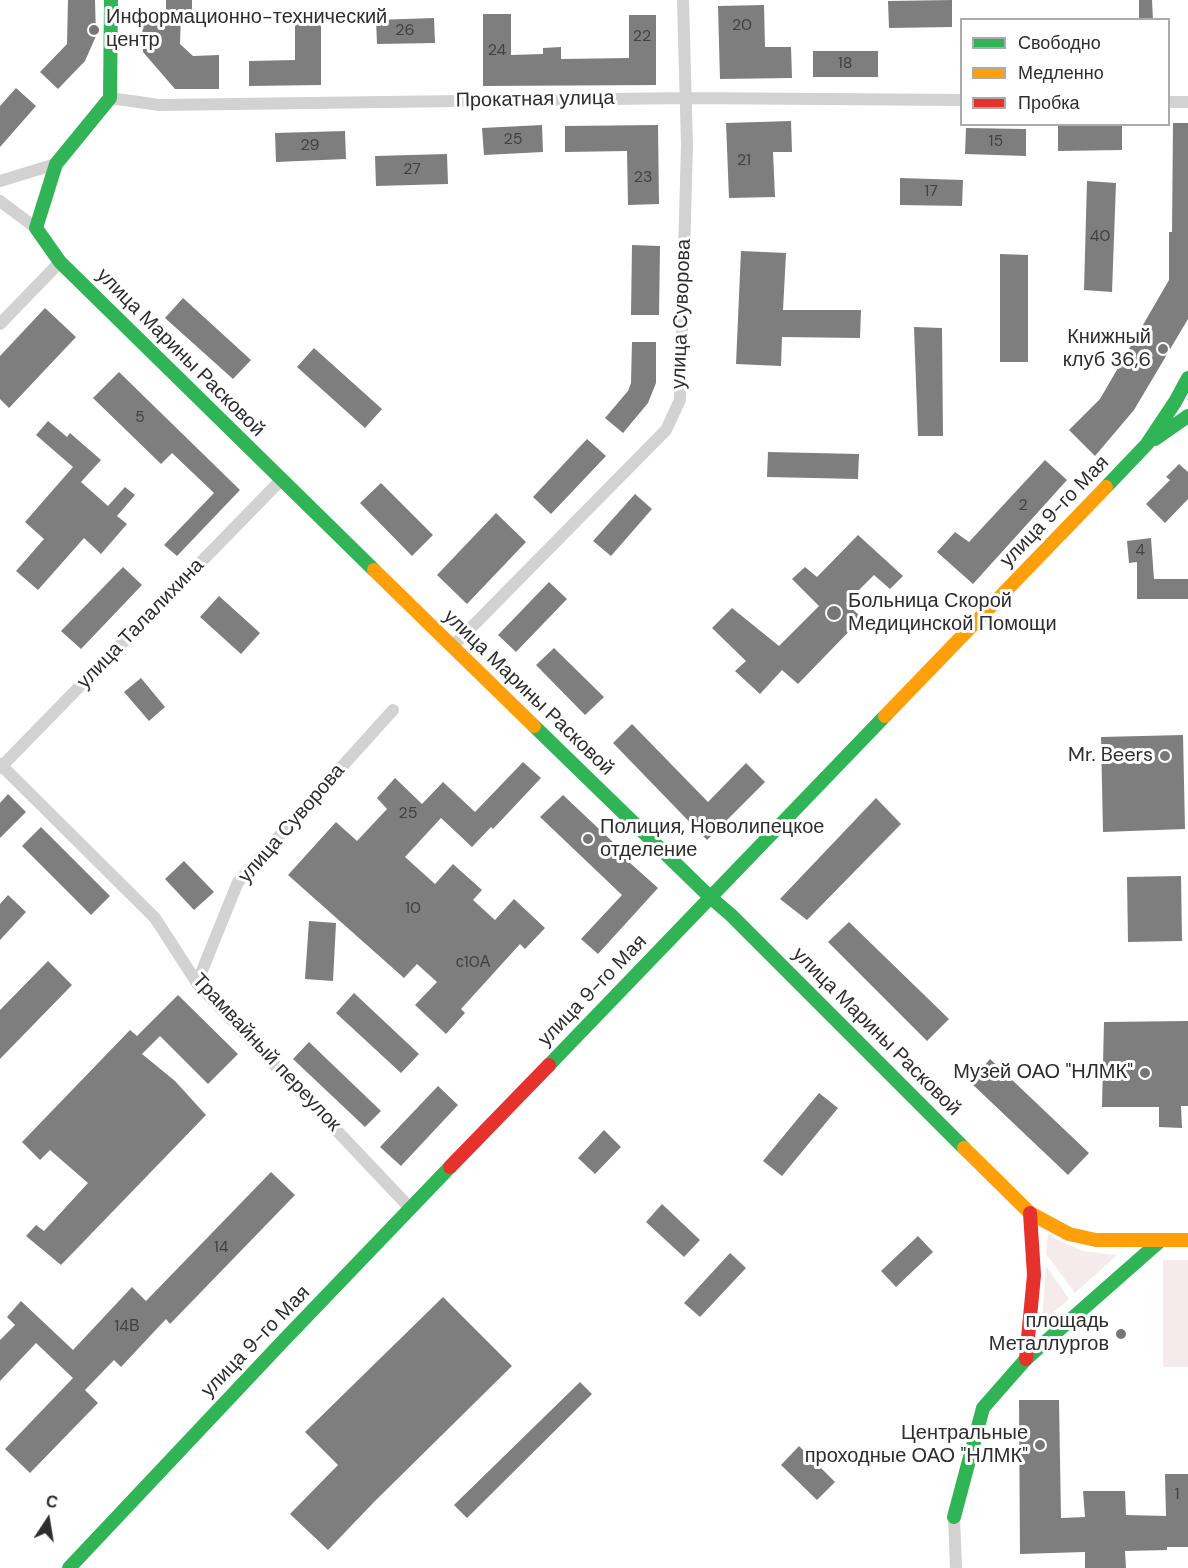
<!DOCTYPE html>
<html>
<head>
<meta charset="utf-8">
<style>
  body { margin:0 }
  #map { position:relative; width:1188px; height:1568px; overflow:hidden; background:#fff; font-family:"DM Sans",sans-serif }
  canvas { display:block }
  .legend { position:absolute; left:960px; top:18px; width:210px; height:108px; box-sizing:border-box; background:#fff; border:2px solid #ababab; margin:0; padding:8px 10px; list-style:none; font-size:18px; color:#2d2d2d }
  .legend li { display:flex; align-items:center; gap:12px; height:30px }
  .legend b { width:30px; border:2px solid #ababab }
  .north { position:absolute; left:18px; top:1490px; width:60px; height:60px; -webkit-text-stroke:4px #fff; paint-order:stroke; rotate:12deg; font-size:16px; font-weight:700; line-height:24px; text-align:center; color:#2d2d2d }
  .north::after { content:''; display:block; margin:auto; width:21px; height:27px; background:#2d2d2d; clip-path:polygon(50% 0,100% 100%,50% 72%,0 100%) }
</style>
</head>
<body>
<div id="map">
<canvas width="1188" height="1568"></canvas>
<ul class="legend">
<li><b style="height:8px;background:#30b455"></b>Свободно</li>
<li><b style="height:8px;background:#ff9f0a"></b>Медленно</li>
<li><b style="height:8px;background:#e5322d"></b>Пробка</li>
</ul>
<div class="north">С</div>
</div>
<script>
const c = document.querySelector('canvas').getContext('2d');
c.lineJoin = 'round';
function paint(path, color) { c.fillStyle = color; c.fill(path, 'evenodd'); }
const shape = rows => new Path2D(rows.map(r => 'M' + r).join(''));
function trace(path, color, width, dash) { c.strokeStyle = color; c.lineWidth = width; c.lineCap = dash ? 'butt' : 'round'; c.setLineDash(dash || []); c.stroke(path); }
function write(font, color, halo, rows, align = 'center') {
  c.font = font + ' "DM Sans",sans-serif'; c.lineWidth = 6; c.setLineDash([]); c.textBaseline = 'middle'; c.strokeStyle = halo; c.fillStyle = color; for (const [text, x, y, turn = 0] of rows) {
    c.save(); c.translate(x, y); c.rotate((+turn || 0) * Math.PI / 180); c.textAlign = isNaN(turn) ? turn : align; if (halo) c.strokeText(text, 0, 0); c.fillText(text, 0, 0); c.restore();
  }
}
paint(shape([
  [1048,1233,1056,1239,1082,1251,1117,1255,1075,1293,1046,1254],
  [1163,1260,1188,1260,1188,1367,1163,1367],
  [1046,1266,1069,1299,1042,1322]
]), '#f5eaec');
paint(shape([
  [68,0,95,0,96,36,85,61,58,89,40,72,67,44],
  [166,0,192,0,192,13,181,13,180,44,193,56,219,55,219,89,175,89,143,52,142,14,166,13],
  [952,0,952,27,889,28,888,1],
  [1139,0,1152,0,1153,20,1139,20],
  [764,5,765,47,791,47,792,78,720,79,718,6],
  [483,14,511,14,511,55,543,54,543,48,561,47,561,59,629,58,629,15,656,15,656,85,483,86],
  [295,15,321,15,321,85,249,86,249,61,295,60],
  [434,18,435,43,377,44,376,20],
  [813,51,878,51,878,77,813,77],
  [16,88,36,106,0,147,0,106],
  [791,121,792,152,773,152,775,197,729,198,726,123],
  [1173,123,1188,123,1188,319,1134,410,1095,456,1069,430,1100,399,1169,280,1169,232,1172,232],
  [542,125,543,152,484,155,482,128],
  [658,125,659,204,628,205,627,151,565,152,565,126],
  [1058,125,1122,125,1122,150,1058,151],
  [966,128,1026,129,1026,156,965,154],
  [345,131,346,159,276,162,275,133],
  [447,154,448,184,376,186,375,156],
  [900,178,963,180,962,206,900,205],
  [1087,181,1116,183,1112,292,1084,290],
  [632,245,660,246,659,315,631,315],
  [741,251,786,253,783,310,861,310,860,338,782,337,781,366,736,364],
  [1000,254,1028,255,1028,362,1000,362],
  [183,298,251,360,233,379,165,318],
  [45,308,76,337,9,408,0,399,0,356],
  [914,327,942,328,943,436,918,436],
  [632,342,656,342,656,383,648,403,623,433,605,418,628,391,631,383],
  [314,348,382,409,365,428,297,367],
  [119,372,240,490,177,556,164,545,214,493,172,453,161,464,93,398],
  [48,421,67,437,70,433,101,460,81,482,108,506,125,487,135,495,117,516,127,524,101,554,84,538,38,590,16,571,44,539,25,522,73,467,36,435],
  [587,439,606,456,551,514,533,497],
  [768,452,859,454,858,479,767,477],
  [1045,460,1067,480,973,584,937,552,955,532,969,542],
  [1179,464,1188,472,1188,499,1165,523,1146,504,1170,480,1166,477],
  [381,483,433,535,412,556,360,503],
  [635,494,652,509,611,556,593,541],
  [496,513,526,542,467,604,437,575],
  [858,535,903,576,890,589,874,575,846,603,862,618,798,684,782,670,760,694,735,671,746,661,712,628,732,608,779,646,819,606,792,579,805,567,817,577],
  [1151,538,1154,579,1188,579,1188,599,1137,599,1137,562,1129,563,1127,541],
  [123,567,142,585,81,649,61,631],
  [549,582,567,599,516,652,498,635],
  [219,596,260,633,241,654,200,617],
  [554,648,604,697,585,715,536,665],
  [141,678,165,707,149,721,124,692],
  [632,724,708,802,746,763,765,782,707,840,613,743],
  [1183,735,1185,829,1103,832,1101,737],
  [523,762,541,778,493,829,491,827,472,847,441,818,405,857,435,884,453,864,482,890,473,900,495,920,514,899,545,928,525,949,520,944,461,1009,465,1013,446,1034,415,1005,437,982,417,964,404,978,288,875,336,822,357,841,387,809,377,798,395,778,422,804,443,782,475,812],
  [8,794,26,812,0,838,0,803],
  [563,795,632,860,629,862,658,888,598,954,581,939,622,895,540,817],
  [876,798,901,824,807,920,780,899],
  [41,827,110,896,91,915,22,846],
  [184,861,214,892,194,910,165,879],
  [1181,876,1182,941,1128,942,1127,877],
  [8,895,26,912,0,940,0,904],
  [309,921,336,923,333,981,305,979],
  [849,922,949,1019,927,1041,828,942],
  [48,961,72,985,0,1059,0,1010],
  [354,993,419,1054,401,1073,336,1013],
  [178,995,238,1054,208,1084,160,1036,142,1054,175,1081,206,1115,61,1265,26,1236,36,1225,44,1231,88,1183,50,1150,40,1160,22,1142,130,1030,137,1036],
  [1188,1021,1188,1106,1181,1106,1182,1128,1159,1127,1159,1107,1102,1107,1104,1022],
  [309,1042,381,1111,365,1127,293,1059],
  [990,1059,1089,1153,1068,1175,970,1082],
  [438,1086,458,1105,401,1166,380,1147],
  [819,1093,838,1108,782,1176,763,1161],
  [604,1130,621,1147,595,1174,578,1158],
  [271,1172,295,1195,170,1324,166,1319,121,1367,114,1360,85,1390,98,1403,30,1473,5,1449,73,1378,36,1343,0,1381,0,1340,15,1325,7,1317,21,1301,73,1350,132,1287,146,1301],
  [662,1204,700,1240,684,1257,646,1222],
  [918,1236,933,1252,896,1287,881,1271],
  [730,1253,746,1268,700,1317,684,1303],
  [443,1297,512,1366,374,1502,328,1550,290,1514,338,1465,305,1432],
  [580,1382,592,1394,467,1518,454,1505],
  [1019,1400,1059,1400,1061,1518,1085,1517,1083,1491,1125,1491,1126,1515,1166,1516,1165,1474,1188,1474,1188,1547,1167,1547,1167,1550,1125,1551,1126,1568,1085,1568,1085,1552,1020,1554],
  [799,1446,835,1482,817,1500,781,1465]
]), '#7e7e7e');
trace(shape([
  [110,98,159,105,685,98,962,100],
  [1168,102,1188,102],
  [0,181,56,164],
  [0,201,36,228],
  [0,324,60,262],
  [453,646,666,430,680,400,687,145,683,0],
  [0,764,155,918,197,983,411,1209],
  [0,768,281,480],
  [197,983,238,882,393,710],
  [954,1517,956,1568]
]), '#d2d2d2', 12);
trace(shape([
  [111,0,110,98,56,164,36,228,60,262,374,570],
  [1155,439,1188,416],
  [1106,487,1147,444,1175,402,1188,378],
  [534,726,710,897,731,915,964,1148],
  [549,1065,885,716],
  [954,1517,983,1408,1026,1359,1160,1241],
  [69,1568,284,1340,450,1167]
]), '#30b455', 14);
trace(shape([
  [374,570,534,726],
  [885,716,1106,487],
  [964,1148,1030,1213,1069,1234,1096,1240,1188,1240]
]), '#ff9f0a', 14);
trace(shape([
  [450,1167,549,1065],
  [1026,1359,1034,1275,1030,1213]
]), '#e5322d', 14);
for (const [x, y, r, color] of [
  [94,30,6,"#767676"],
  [1163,349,6,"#767676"],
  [834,613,8,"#767676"],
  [1165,756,6,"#767676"],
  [588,839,6,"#767676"],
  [1145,1073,6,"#767676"],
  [1121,1334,6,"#767676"],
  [1040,1445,6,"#767676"]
]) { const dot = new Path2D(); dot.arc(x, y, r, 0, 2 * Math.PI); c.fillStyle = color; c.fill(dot); trace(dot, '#fff', 2); }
write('16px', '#414141', null, [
  ["20",742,26],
  ["26",405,31],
  ["22",642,37],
  ["24",497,51],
  ["18",845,64],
  ["25",513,140],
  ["15",996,142],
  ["29",310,146],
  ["21",744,161],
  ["27",412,170],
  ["23",643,178],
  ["17",931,192],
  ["40",1100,237],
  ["5",140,418],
  ["2",1023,506],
  ["4",1140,551],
  ["25",408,814],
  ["10",413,909],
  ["с10А",473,963],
  ["14",221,1248],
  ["14В",127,1327],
  ["1",1177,1495]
]);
write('20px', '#2d2d2d', '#fff', [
  ["Информационно-технический",106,18,"left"],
  ["центр",106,41,"left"],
  ["Книжный",1151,338],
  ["клуб 36,6",1151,361],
  ["Больница Скорой",848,602,"left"],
  ["Медицинской Помощи",848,625,"left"],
  ["Mr. Beers",1153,756],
  ["Полиция, Новолипецкое",600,828,"left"],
  ["отделение",600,851,"left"],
  ["Музей ОАО \"НЛМК\"",1133,1073],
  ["площадь",1109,1322],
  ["Металлургов",1109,1345],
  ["Центральные",1028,1434],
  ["проходные ОАО \"НЛМК\"",1028,1457]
], 'right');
write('20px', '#2d2d2d', '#fff', [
  ["Прокатная улица",535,100,-1],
  ["улица Суворова",682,314,-88],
  ["улица Марины Расковой",180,353,45],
  ["улица 9-го Мая",1055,512,-46],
  ["улица Талалихина",141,624,-46],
  ["улица Марины Расковой",528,693,44],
  ["улица Суворова",292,824,-49],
  ["улица 9-го Мая",593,991,-46],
  ["улица Марины Расковой",876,1032,45],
  ["Трамвайный переулок",266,1053,47],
  ["улица 9-го Мая",256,1342,-46]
]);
</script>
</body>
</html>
